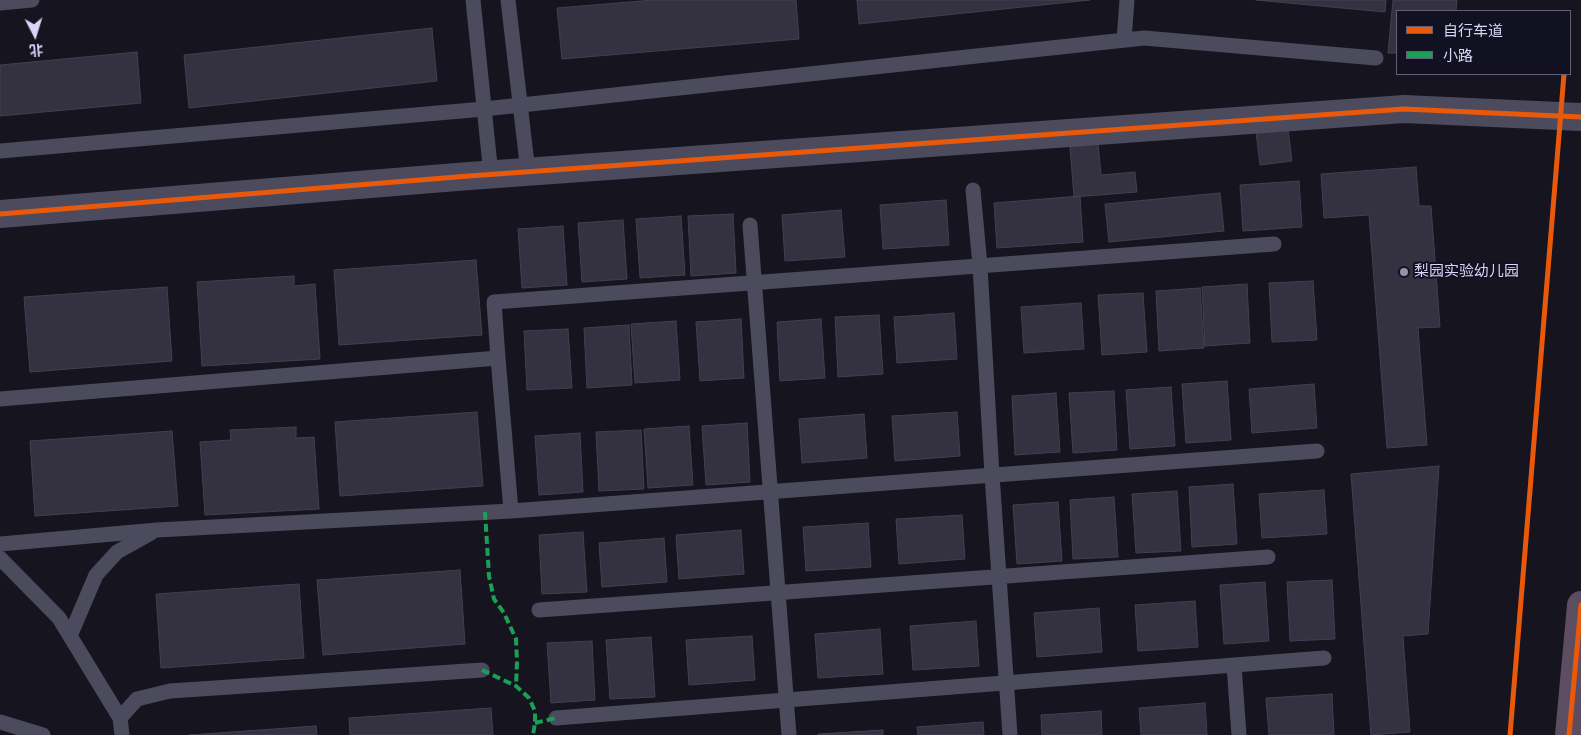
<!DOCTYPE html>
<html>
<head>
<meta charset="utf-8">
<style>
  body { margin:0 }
  #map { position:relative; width:1581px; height:735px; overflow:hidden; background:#16141e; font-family:"Open Sans","Noto Sans SC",sans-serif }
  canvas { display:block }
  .legend { position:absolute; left:1396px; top:10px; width:175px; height:65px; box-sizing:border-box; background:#121121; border:1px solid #616077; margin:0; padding:6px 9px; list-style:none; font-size:15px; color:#d8d6f9 }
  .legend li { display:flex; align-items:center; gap:10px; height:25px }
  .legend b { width:25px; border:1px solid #616077 }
  .north { position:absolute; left:10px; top:10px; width:50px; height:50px; -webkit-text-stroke:4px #121121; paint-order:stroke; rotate:175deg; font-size:14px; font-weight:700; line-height:20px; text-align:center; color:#d8d6f9 }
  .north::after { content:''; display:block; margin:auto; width:18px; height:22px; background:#d8d6f9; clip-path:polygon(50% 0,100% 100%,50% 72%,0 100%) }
</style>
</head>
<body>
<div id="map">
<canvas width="1581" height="735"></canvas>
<ul class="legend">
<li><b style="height:6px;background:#e8590c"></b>自行车道</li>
<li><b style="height:6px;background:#1a9f57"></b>小路</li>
</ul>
<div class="north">北</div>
</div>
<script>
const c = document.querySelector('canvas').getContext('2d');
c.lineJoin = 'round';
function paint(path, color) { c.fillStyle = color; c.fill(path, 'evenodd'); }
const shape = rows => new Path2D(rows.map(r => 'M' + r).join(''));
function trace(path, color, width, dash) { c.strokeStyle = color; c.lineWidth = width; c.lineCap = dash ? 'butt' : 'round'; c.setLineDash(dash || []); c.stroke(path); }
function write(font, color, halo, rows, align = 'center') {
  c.font = font + ' "Open Sans","Noto Sans SC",sans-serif'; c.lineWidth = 4; c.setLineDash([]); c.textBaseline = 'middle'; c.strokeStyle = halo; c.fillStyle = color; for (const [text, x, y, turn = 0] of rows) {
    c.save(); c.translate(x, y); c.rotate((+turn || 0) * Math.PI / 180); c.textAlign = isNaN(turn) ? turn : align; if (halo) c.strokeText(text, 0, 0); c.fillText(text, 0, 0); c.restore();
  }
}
const building = shape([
  [653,0,796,0,799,39,562,59,557,8,653,0],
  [857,0,1090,0,859,24,857,0],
  [1256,0,1386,0,1385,12,1256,0],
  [1393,0,1457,0,1456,11,1397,11,1397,53,1388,53,1393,0],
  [432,28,437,81,189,108,184,55,432,28],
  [137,52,141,103,0,116,0,65,137,52],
  [1288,129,1292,161,1260,165,1256,132,1288,129],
  [1098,144,1101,175,1135,172,1137,192,1074,197,1070,147,1098,144],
  [1416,167,1419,206,1431,206,1440,327,1418,328,1427,445,1387,448,1369,215,1324,218,1321,174,1416,167],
  [1299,181,1302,227,1243,231,1240,185,1299,181],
  [1220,193,1224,231,1109,242,1105,204,1220,193],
  [1080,196,1083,242,997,248,994,203,1080,196],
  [946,200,949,245,883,249,880,205,946,200],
  [841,210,845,257,785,261,782,215,841,210],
  [733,214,736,273,691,276,688,216,733,214],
  [681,216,685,275,640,278,636,219,681,216],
  [623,220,627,279,582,282,578,223,623,220],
  [563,226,567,285,522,288,518,229,563,226],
  [476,260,482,335,339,345,334,270,476,260],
  [294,276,294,286,315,284,320,359,202,366,197,282,294,276],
  [1313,281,1317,340,1272,342,1269,283,1313,281],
  [1247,284,1250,343,1205,346,1202,287,1247,284],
  [167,287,172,361,30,372,24,297,167,287],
  [1200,288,1204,348,1159,351,1156,291,1200,288],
  [1143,293,1147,352,1102,355,1098,295,1143,293],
  [1081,303,1084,349,1024,353,1021,307,1081,303],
  [954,313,957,359,897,363,894,317,954,313],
  [879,315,883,374,838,377,835,317,879,315],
  [741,319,744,378,700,381,696,322,741,319],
  [821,319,825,378,780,381,777,322,821,319],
  [676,321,680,380,635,383,631,324,676,321],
  [629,325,632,385,587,388,584,328,629,325],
  [568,329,572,388,527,390,524,331,568,329],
  [1227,381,1231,440,1186,443,1182,384,1227,381],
  [1314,384,1317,428,1252,433,1249,389,1314,384],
  [1171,387,1175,446,1130,449,1126,390,1171,387],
  [1114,391,1117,450,1073,453,1069,393,1114,391],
  [1056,393,1060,452,1015,455,1012,396,1056,393],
  [477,412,483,486,340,496,335,422,477,412],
  [957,412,960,456,895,461,892,416,957,412],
  [864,414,867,458,802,463,799,419,864,414],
  [747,423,750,482,706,485,702,426,747,423],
  [689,426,693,485,648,488,644,429,689,426],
  [296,427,296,438,314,437,319,509,205,515,200,442,231,440,230,430,296,427],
  [641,430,644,489,599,491,596,432,641,430],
  [172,431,178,506,35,516,30,441,172,431],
  [580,433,583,492,539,495,535,436,580,433],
  [1439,466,1428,634,1403,636,1410,732,1371,735,1351,474,1439,466],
  [1233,484,1237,544,1192,547,1189,487,1233,484],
  [1324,490,1327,534,1262,538,1259,494,1324,490],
  [1177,491,1181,551,1136,553,1132,494,1177,491],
  [1114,497,1118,557,1073,559,1070,500,1114,497],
  [1058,502,1062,561,1017,564,1013,505,1058,502],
  [962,515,965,559,899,564,896,519,962,515],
  [868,523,871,567,806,571,803,527,868,523],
  [741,530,744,574,679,579,676,535,741,530],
  [583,532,587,592,542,594,539,535,583,532],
  [664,538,667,582,602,587,599,543,664,538],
  [460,570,465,644,323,655,317,580,460,570],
  [1332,580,1335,639,1290,641,1287,582,1332,580],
  [1265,582,1269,641,1224,644,1220,585,1265,582],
  [299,584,304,658,161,668,156,594,299,584],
  [1195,601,1198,647,1138,651,1135,605,1195,601],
  [1099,608,1102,652,1037,657,1034,613,1099,608],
  [976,621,979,666,913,670,910,626,976,621],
  [880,629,883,674,818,678,815,634,880,629],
  [752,636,755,680,689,685,686,640,752,636],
  [651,637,655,697,610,699,606,640,651,637],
  [592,641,595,700,551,703,547,643,592,641],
  [1332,694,1334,735,1269,735,1266,698,1332,694],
  [1205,703,1207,735,1141,735,1139,708,1205,703],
  [491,708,493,735,350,735,349,718,491,708],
  [1101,711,1102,735,1042,735,1041,715,1101,711],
  [983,722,984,735,918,735,917,727,983,722],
  [316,726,317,735,189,735,316,726],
  [883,730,883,735,818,735,818,734,883,730]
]);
paint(building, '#343240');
trace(building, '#424050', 1);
trace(shape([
  [473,0,491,175],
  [508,0,528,172],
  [0,3,32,0],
  [1124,40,1127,0],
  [0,151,484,109,1144,38,1376,58],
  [973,190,980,266,992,475,1010,735],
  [750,225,789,735],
  [498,358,494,302,1274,244],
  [0,399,498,358,511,511],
  [0,544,157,530,511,511,1317,451],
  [0,558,59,618,120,718,122,735],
  [539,610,1268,557],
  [70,636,96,575,117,552,151,533],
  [1234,665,1239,735],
  [120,718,137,699,170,691,482,670],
  [556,718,1324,658],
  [0,722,43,735]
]), '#4b4b5d', 15);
trace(shape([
  [0,214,469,176,1404,109,1581,117]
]), '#4b4b5d', 28);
trace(shape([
  [1569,735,1581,605]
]), '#5c4d60', 28);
trace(shape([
  [485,512,489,576,494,599,504,613,516,639,517,662,516,686],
  [482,670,516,686,529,698,535,711,535,723,533,735],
  [535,723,556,718]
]), '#1a9f57', 4, [8, 4]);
trace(shape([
  [0,214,469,176,1404,109,1581,117],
  [1510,735,1564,74],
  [1569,735,1581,605]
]), '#e8590c', 5);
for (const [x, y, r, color] of [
  [1404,272,5,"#9492ac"]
]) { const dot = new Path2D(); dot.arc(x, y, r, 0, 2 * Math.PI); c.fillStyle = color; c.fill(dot); trace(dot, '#121121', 2); }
write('15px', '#d8d6f9', '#121121', [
  ["梨园实验幼儿园",1414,272]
], 'left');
</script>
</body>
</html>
